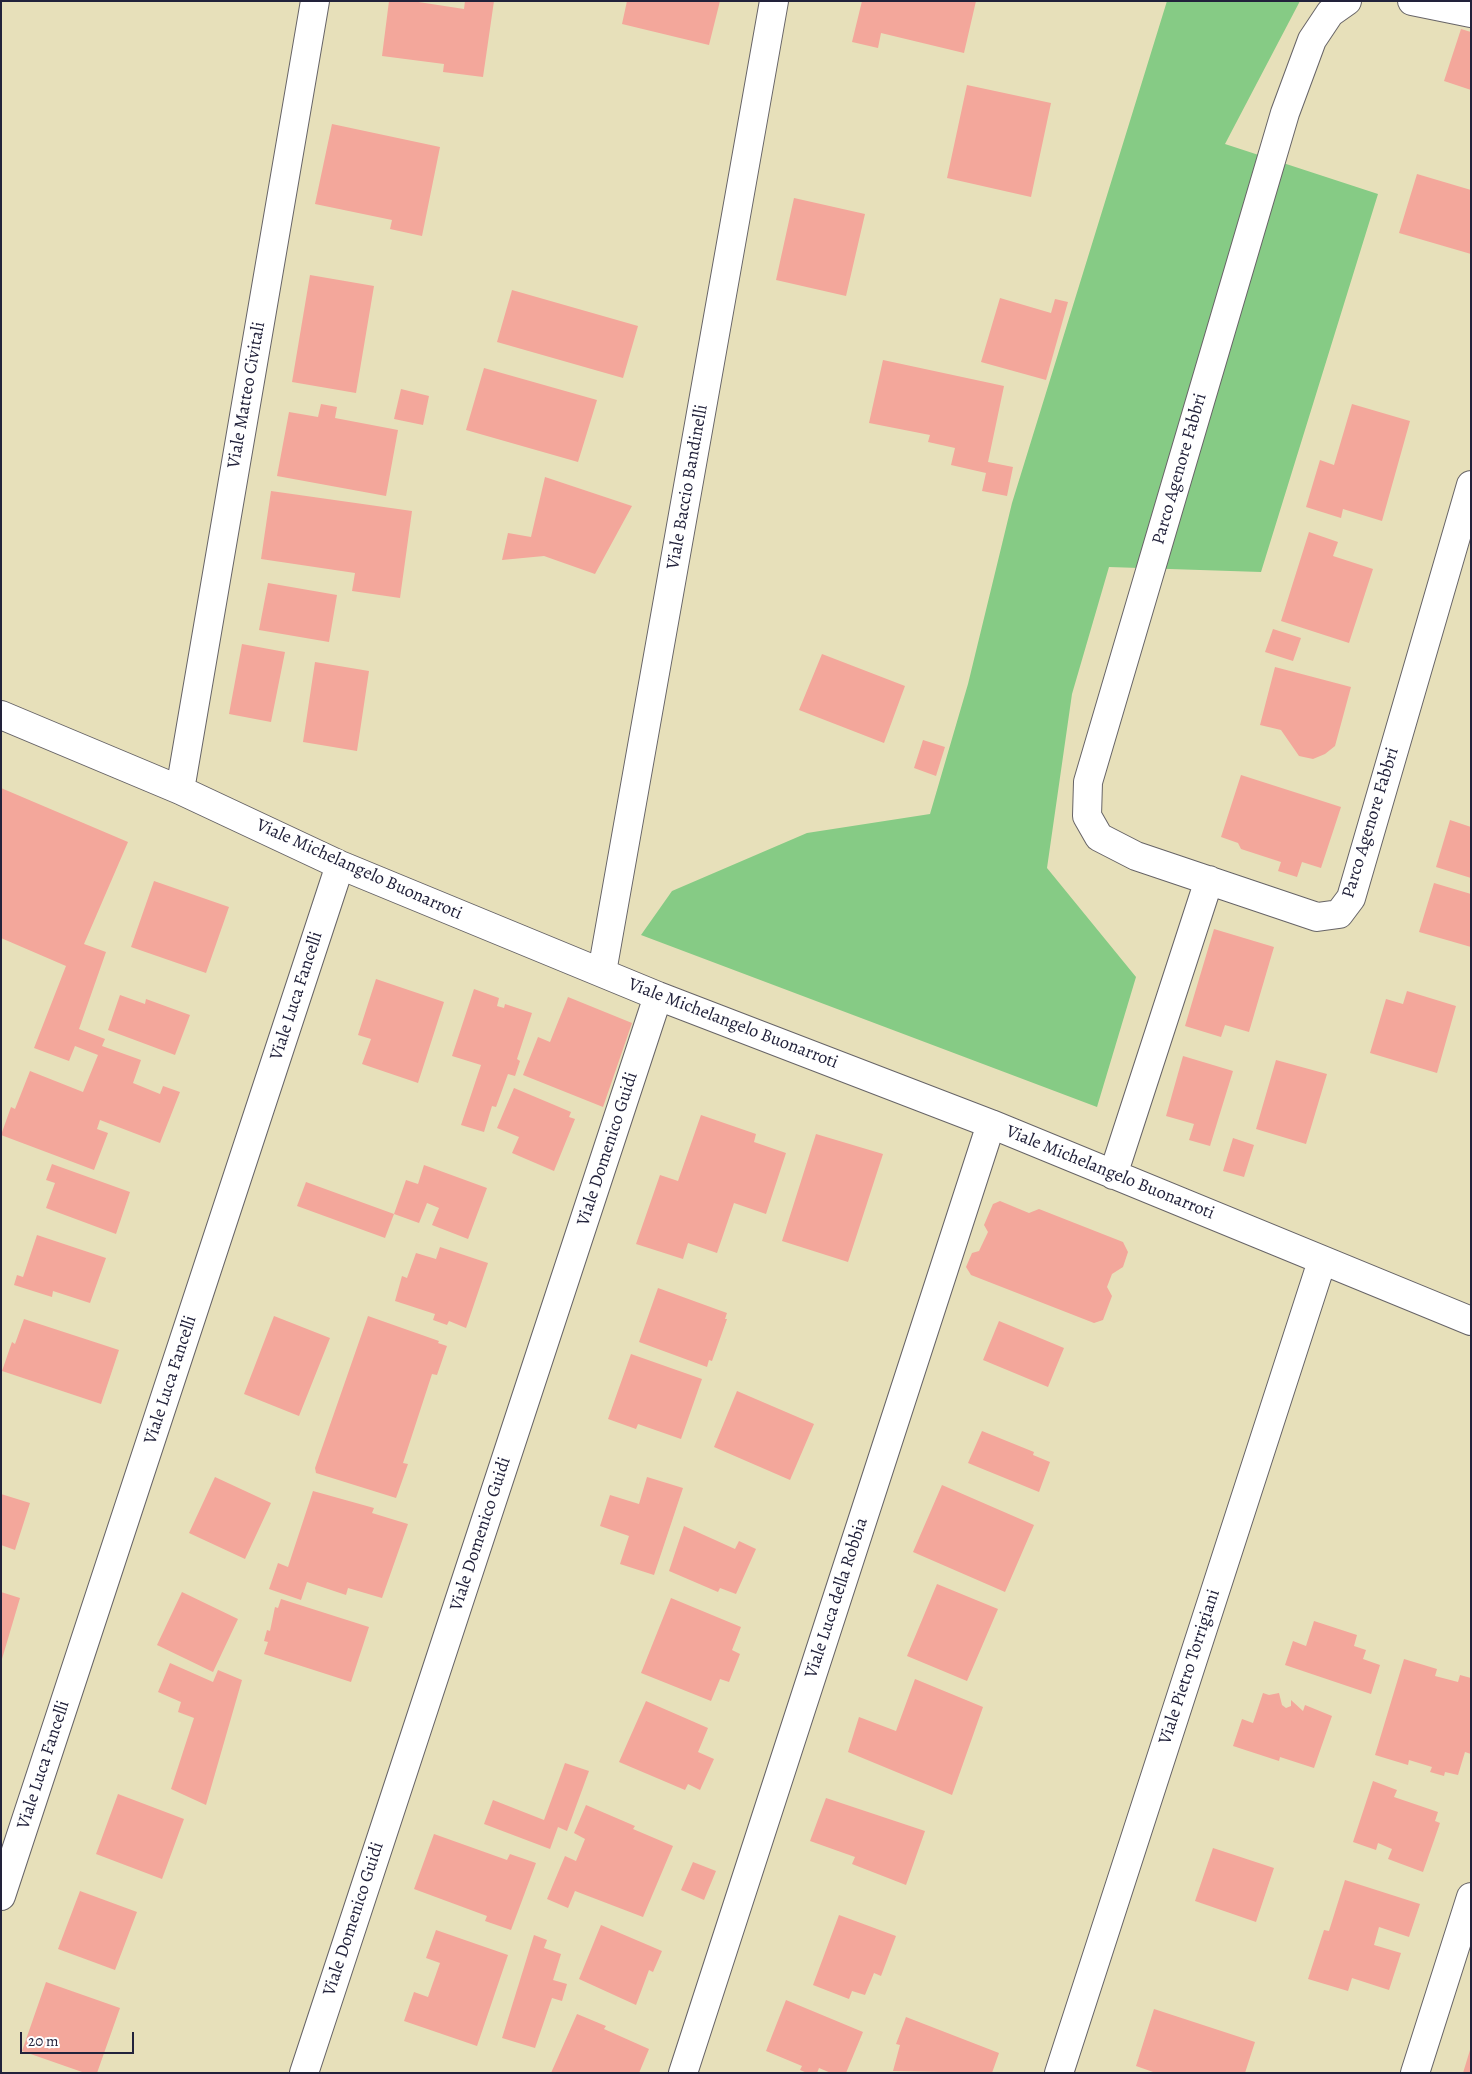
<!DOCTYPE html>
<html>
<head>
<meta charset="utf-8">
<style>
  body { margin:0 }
  #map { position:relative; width:1472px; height:2074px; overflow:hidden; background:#e7e0ba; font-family:Alegreya,serif }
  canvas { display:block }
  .frame { position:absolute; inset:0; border:2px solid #22223b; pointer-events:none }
  .scale { position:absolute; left:20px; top:2032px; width:114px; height:22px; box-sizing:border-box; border:2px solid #22223b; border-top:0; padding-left:6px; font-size:15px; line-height:18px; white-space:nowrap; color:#22223b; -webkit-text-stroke:4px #fff; paint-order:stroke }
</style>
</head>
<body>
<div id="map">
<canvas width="1472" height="2074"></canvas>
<div class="frame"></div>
<div class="scale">20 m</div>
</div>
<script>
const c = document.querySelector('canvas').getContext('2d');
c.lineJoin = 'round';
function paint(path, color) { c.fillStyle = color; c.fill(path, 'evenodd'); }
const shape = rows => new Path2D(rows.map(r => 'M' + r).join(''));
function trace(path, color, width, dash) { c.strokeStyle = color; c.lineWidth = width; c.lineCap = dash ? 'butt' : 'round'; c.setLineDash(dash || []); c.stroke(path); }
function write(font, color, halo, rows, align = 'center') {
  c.font = font + ' Alegreya,serif'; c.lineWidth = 5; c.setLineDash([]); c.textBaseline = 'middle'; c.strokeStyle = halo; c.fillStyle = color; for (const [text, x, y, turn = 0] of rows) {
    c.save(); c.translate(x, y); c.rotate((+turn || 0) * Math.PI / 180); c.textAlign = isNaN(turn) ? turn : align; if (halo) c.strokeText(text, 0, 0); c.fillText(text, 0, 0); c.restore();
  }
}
paint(shape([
  [1167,1,1300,1,1225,144,1378,194,1261,572,1109,567,1072,694,1047,868,1136,977,1097,1107,641,935,672,891,807,833,930,814,968,684,1012,503]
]), '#86cb85');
paint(shape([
  [389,1,412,1,464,9,465,1,494,1,483,77,443,72,444,64,382,56],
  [627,1,720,1,709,45,622,24],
  [862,1,976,1,964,53,881,33,878,48,852,42],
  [1461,29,1471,32,1471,90,1444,81],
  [967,85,1051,103,1031,197,947,178],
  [332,124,440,147,422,236,390,229,392,220,315,204],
  [1417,174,1471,190,1471,254,1399,233],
  [794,198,865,214,846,296,776,280],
  [310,275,374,286,356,393,292,382],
  [512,290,638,326,623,378,497,342],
  [1000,298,1051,313,1055,299,1068,302,1046,380,981,362],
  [883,360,1004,386,988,462,1013,467,1007,496,982,491,986,473,951,465,955,448,928,442,930,435,869,423],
  [484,368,597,400,578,462,466,430],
  [401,389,429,396,423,425,394,419],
  [321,404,337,407,335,418,398,430,386,496,277,476,289,412,318,417],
  [1352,404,1410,421,1382,521,1343,509,1341,518,1306,507,1320,460,1334,465],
  [545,477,632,506,595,574,544,556,502,560,508,533,531,537],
  [271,491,412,511,400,598,352,591,355,573,261,559],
  [1309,532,1338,542,1333,556,1373,569,1349,643,1281,621],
  [268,583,337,595,329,642,259,630],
  [1273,629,1301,638,1293,661,1265,652],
  [242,644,285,652,271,722,229,714],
  [822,654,905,686,884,743,799,710],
  [315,662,369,671,357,751,303,742],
  [1275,667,1351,687,1335,746,1325,754,1313,759,1299,756,1281,730,1260,725],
  [923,740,945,747,936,776,914,768],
  [1241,775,1341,807,1321,868,1302,862,1297,877,1278,871,1281,862,1241,849,1238,843,1221,837],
  [1,788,128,842,84,944,106,952,79,1029,105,1039,102,1046,141,1060,133,1083,160,1094,163,1086,180,1092,160,1143,100,1120,97,1129,108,1133,94,1170,1,1135,11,1107,15,1109,30,1071,83,1092,98,1055,75,1046,69,1061,34,1048,66,966,1,938],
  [1450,820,1471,827,1471,878,1436,867],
  [154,881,229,907,206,973,131,947],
  [1434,883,1471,894,1471,947,1419,932],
  [1214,929,1274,947,1249,1032,1225,1025,1221,1037,1185,1026],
  [376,979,444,1002,418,1083,362,1064,371,1039,358,1035],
  [474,989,499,998,497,1006,504,1008,505,1004,532,1013,517,1059,520,1061,515,1076,508,1074,496,1107,492,1106,484,1132,461,1125,481,1065,452,1056],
  [1407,991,1456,1006,1437,1073,1370,1053,1386,999,1403,1004],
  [120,995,145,1004,146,999,190,1015,175,1055,108,1030],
  [568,997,632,1023,603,1107,523,1075,538,1037,550,1042],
  [1183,1056,1233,1071,1210,1146,1189,1140,1194,1124,1166,1116],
  [1276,1060,1327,1074,1306,1144,1256,1129],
  [514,1088,571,1112,569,1117,575,1119,554,1171,512,1153,519,1137,497,1128],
  [701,1115,756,1134,754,1142,786,1153,766,1214,734,1203,717,1253,688,1243,683,1259,636,1244,660,1175,678,1181],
  [816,1134,883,1154,848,1262,782,1241],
  [1233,1138,1254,1145,1244,1177,1223,1171],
  [52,1164,130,1192,116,1234,46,1208,55,1183,46,1180],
  [424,1165,487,1188,468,1239,432,1225,439,1208,427,1203,419,1223,394,1214,406,1180,418,1184],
  [306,1182,394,1214,385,1238,297,1206],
  [1000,1201,1029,1213,1039,1209,1123,1242,1128,1252,1123,1267,1112,1274,1107,1287,1112,1296,1103,1320,1094,1323,971,1275,966,1267,972,1253,979,1251,988,1232,984,1225,993,1204],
  [37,1235,106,1258,90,1303,53,1291,52,1297,14,1285,17,1275,23,1277],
  [440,1247,488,1263,466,1328,449,1321,447,1325,433,1320,435,1314,395,1301,402,1276,407,1278,416,1253,436,1259],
  [658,1288,727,1313,725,1319,727,1319,712,1361,709,1360,707,1367,639,1342],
  [274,1316,330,1338,299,1416,244,1394],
  [368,1316,439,1341,438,1343,447,1346,437,1375,432,1374,403,1463,408,1464,396,1498,316,1473,315,1468],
  [24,1319,119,1350,101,1404,2,1371,12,1342,15,1344],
  [999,1321,1064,1348,1048,1387,983,1360],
  [631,1354,702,1379,681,1439,638,1424,636,1429,608,1419],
  [737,1391,814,1424,790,1480,714,1447],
  [982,1431,1034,1452,1033,1455,1050,1462,1039,1492,968,1463],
  [215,1477,271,1503,245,1559,189,1533],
  [647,1477,683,1488,654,1575,620,1564,629,1536,600,1526,610,1495,639,1504],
  [942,1485,1034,1525,1005,1592,913,1552],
  [313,1491,374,1508,372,1513,408,1524,382,1598,348,1588,346,1595,307,1582,301,1600,269,1589,278,1563,288,1567],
  [1,1494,30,1503,15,1550,1,1545],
  [684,1526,735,1549,739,1541,756,1549,736,1594,720,1588,718,1592,669,1571],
  [937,1584,998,1609,967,1681,907,1656],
  [1,1592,20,1598,2,1659,1,1659],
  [182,1592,238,1619,213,1672,157,1645],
  [671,1598,741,1627,732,1650,740,1654,729,1682,720,1679,711,1701,641,1673],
  [281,1599,369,1627,351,1682,264,1654,268,1642,264,1641,267,1630,270,1631,275,1607,278,1608],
  [1314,1621,1357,1635,1354,1646,1366,1650,1363,1659,1380,1665,1371,1694,1285,1665,1293,1641,1306,1646],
  [1404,1659,1437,1669,1435,1676,1458,1682,1460,1675,1471,1678,1471,1754,1465,1752,1458,1775,1445,1772,1444,1776,1430,1772,1432,1767,1409,1760,1408,1765,1375,1755],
  [170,1663,213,1682,218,1670,242,1680,206,1805,171,1789,194,1718,178,1712,181,1702,158,1692],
  [915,1679,983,1707,952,1795,848,1752,859,1717,896,1731],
  [1263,1693,1269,1695,1279,1693,1282,1705,1286,1708,1291,1706,1291,1700,1303,1711,1305,1705,1332,1716,1314,1768,1280,1757,1279,1761,1233,1746,1242,1719,1253,1723],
  [646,1701,708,1728,698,1752,714,1759,700,1790,688,1784,685,1790,619,1762],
  [565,1763,589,1771,567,1831,558,1827,550,1849,484,1824,493,1800,544,1820],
  [1373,1781,1397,1790,1394,1797,1438,1812,1435,1821,1440,1823,1423,1872,1388,1859,1392,1849,1378,1843,1376,1850,1353,1842],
  [118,1794,184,1819,162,1879,96,1854],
  [826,1798,925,1831,906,1885,852,1864,855,1857,810,1841],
  [586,1805,635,1826,633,1829,673,1846,643,1917,575,1891,568,1908,547,1899,565,1856,576,1861,585,1839,574,1833],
  [434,1834,507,1860,510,1854,536,1863,511,1930,485,1921,487,1916,414,1889],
  [1213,1848,1274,1868,1256,1922,1195,1901],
  [693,1862,716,1871,704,1900,681,1890],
  [1345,1880,1420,1904,1409,1937,1379,1927,1374,1945,1401,1953,1389,1990,1352,1978,1348,1991,1308,1979,1324,1930,1329,1931],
  [80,1891,137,1912,115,1970,58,1949],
  [839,1915,896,1936,881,1976,874,1973,865,1995,852,1991,849,1999,813,1985],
  [601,1925,662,1951,653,1972,649,1970,636,2005,579,1979],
  [436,1930,508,1955,477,2046,404,2021,414,1992,428,1997,440,1963,426,1958],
  [534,1935,547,1940,544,1948,561,1954,553,1980,567,1984,562,2001,552,1998,535,2048,502,2038],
  [46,1982,120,2008,97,2073,85,2073,22,2051],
  [786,2000,863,2032,846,2073,831,2073,819,2068,817,2073,807,2073,800,2070,802,2066,766,2051],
  [1154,2009,1255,2042,1245,2073,1156,2073,1136,2066],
  [577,2014,606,2026,604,2029,649,2049,639,2073,551,2073],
  [906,2017,999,2053,992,2073,893,2071,900,2045,896,2044],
  [1470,2050,1471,2073,1463,2073]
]), '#f3a79b');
const street = shape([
  [1347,1,1330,13,1312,40,1285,113,1088,782,1087,816,1099,837,1136,856,1317,917,1339,914,1351,898,1471,485],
  [1412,1,1471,13],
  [1,715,180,790,340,865,658,996,991,1124,1471,1321],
  [180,790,315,1],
  [602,972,774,1],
  [1113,1175,1209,880],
  [1,1896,340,865],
  [304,2073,658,996],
  [683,2073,991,1124],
  [1059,2073,1322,1261],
  [1415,2073,1471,1897]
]);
trace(street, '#676467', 30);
trace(street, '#fff', 28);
write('18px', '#22223b', '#fff', [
  ["Viale Matteo Civitali",247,395,-80],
  ["Parco Agenore Fabbri",1180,469,-74],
  ["Viale Baccio Bandinelli",688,487,-80],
  ["Parco Agenore Fabbri",1371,823,-73],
  ["Viale Michelangelo Buonarroti",359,870,24],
  ["Viale Luca Fancelli",297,996,-72],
  ["Viale Michelangelo Buonarroti",733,1024,21],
  ["Viale Domenico Guidi",608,1149,-72],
  ["Viale Michelangelo Buonarroti",1110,1173,22],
  ["Viale Luca Fancelli",171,1380,-72],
  ["Viale Domenico Guidi",481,1534,-72],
  ["Viale Luca della Robbia",837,1598,-72],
  ["Viale Pietro Torrigiani",1190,1667,-72],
  ["Viale Luca Fancelli",44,1765,-72],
  ["Viale Domenico Guidi",354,1919,-72]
]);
</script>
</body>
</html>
